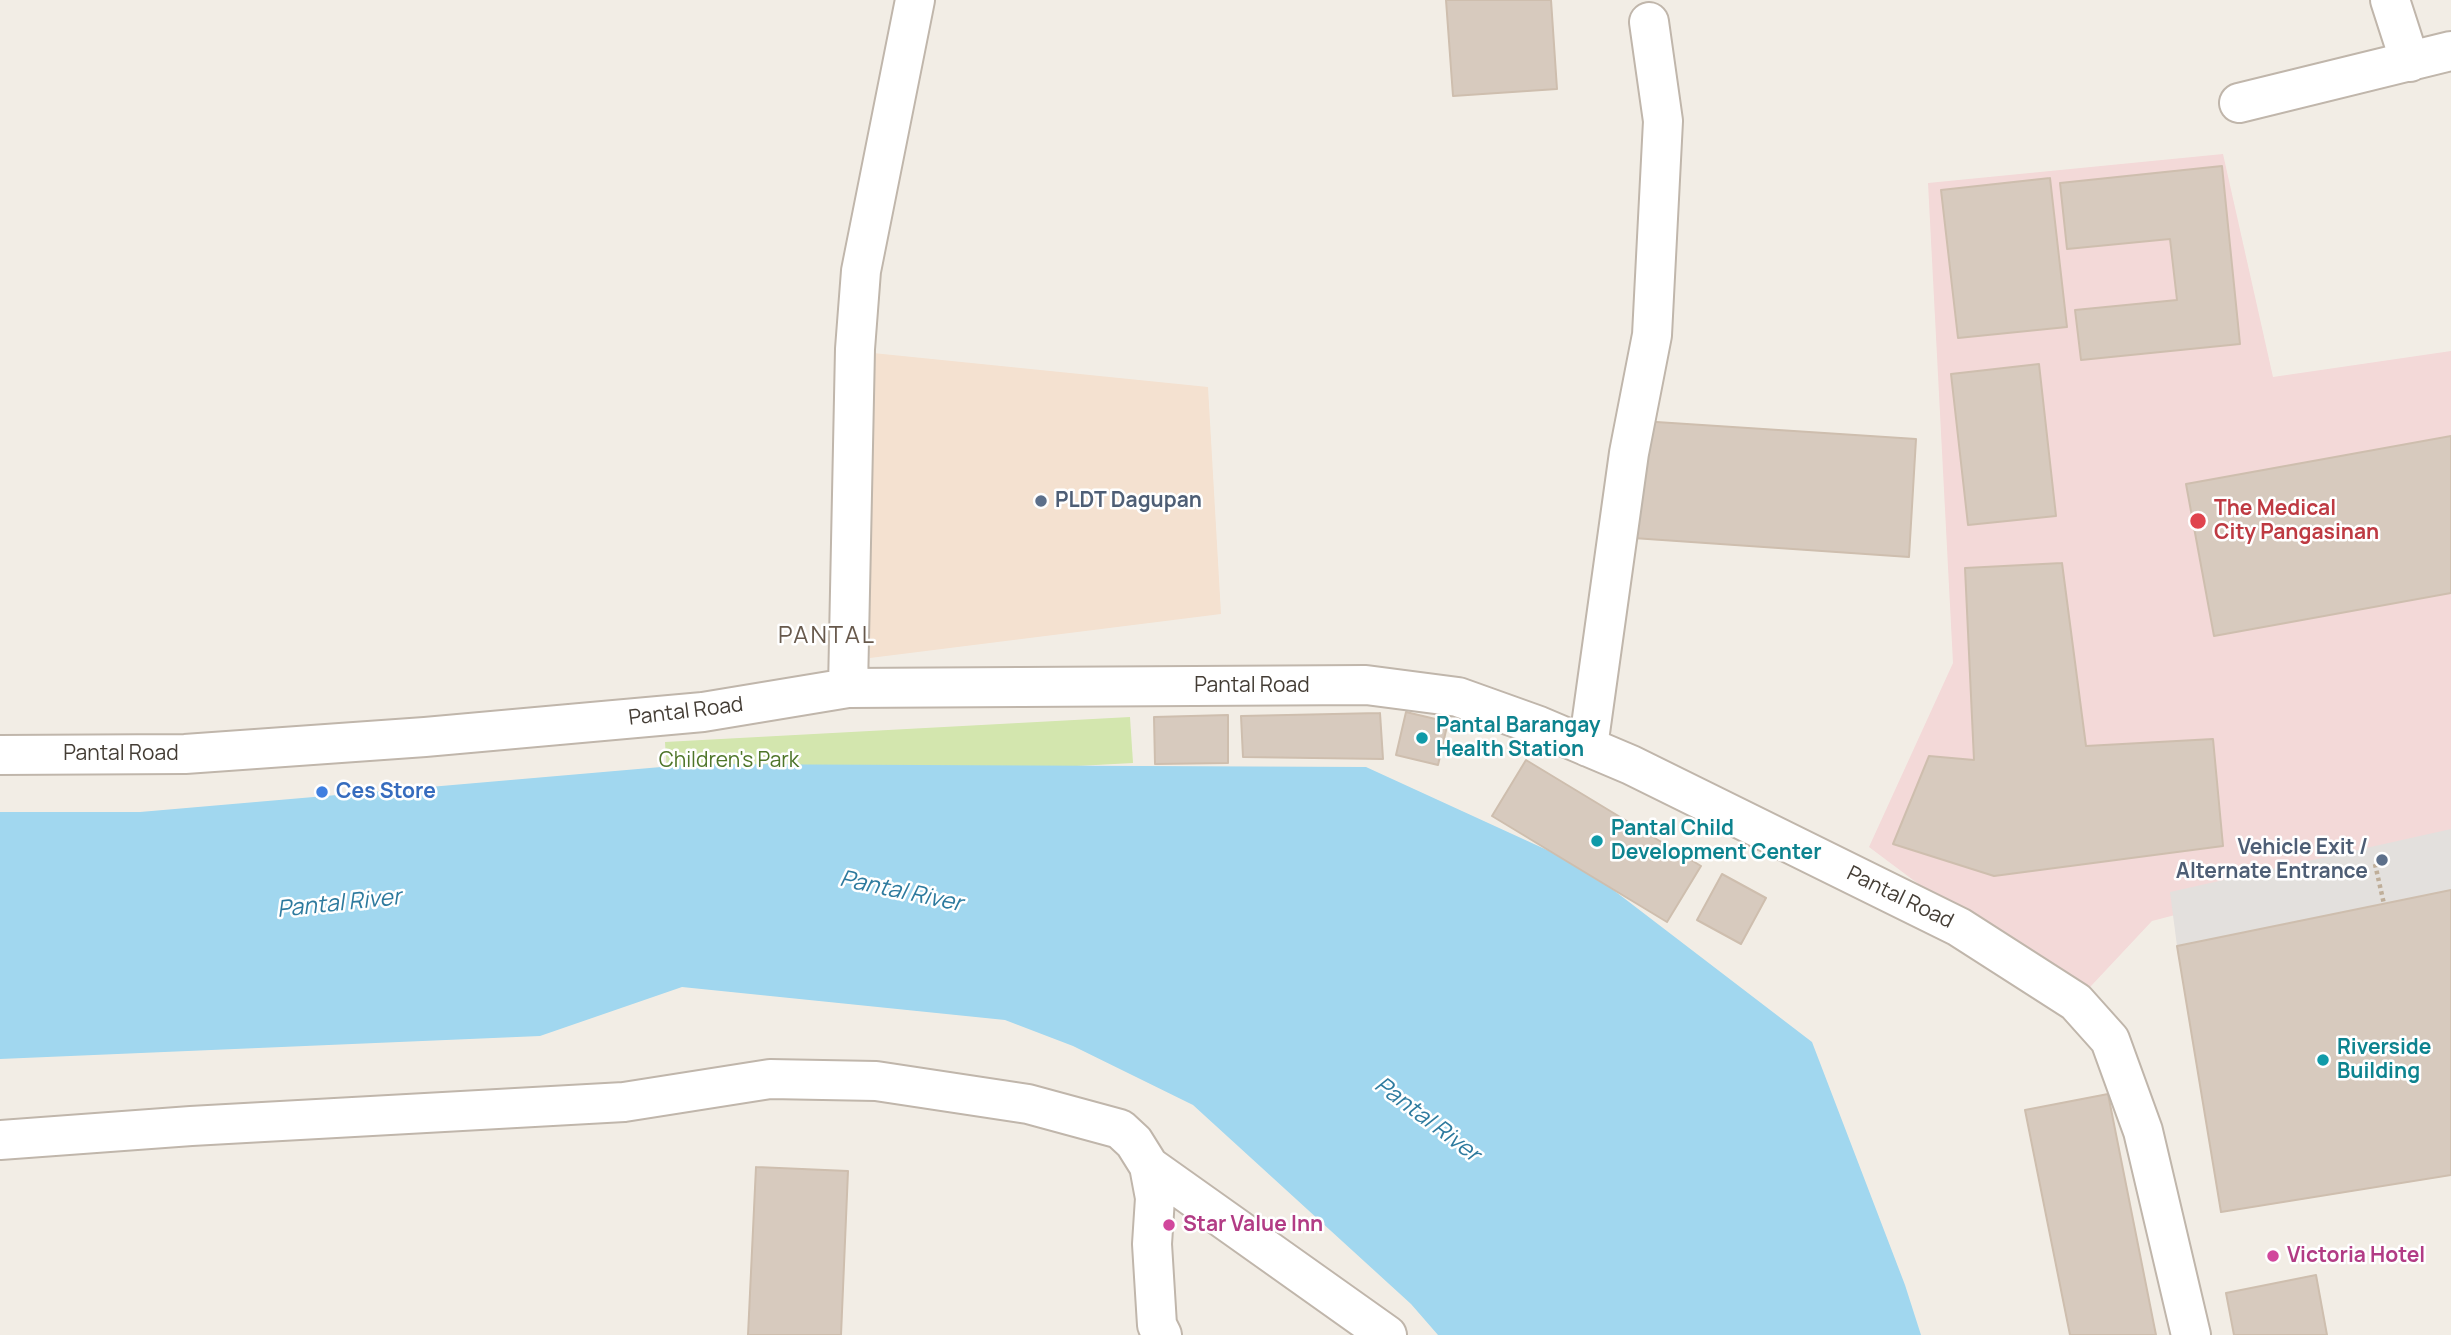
<!DOCTYPE html>
<html>
<head>
<meta charset="utf-8">
<style>
  body { margin:0 }
  canvas { display:block; background:#f2ede5 }
</style>
</head>
<body>
<canvas width="2451" height="1335"></canvas>
<script>
const c = document.querySelector('canvas').getContext('2d');
c.lineJoin = 'round';
function paint(path, color) { c.fillStyle = color; c.fill(path, 'evenodd'); }
const shape = rows => new Path2D(rows.map(r => 'M' + r).join(''));
function trace(path, color, width, dash) { c.strokeStyle = color; c.lineWidth = width; c.lineCap = dash ? 'butt' : 'round'; c.setLineDash(dash || []); c.stroke(path); }
function write(font, color, halo, rows, align = 'center') {
  c.font = font + ' Manrope,sans-serif'; c.lineWidth = 5; c.setLineDash([]); c.textBaseline = 'middle'; c.strokeStyle = halo; c.fillStyle = color; for (const [text, x, y, turn = 0] of rows) {
    c.save(); c.translate(x, y); c.rotate((+turn || 0) * Math.PI / 180); c.textAlign = isNaN(turn) ? turn : align; if (halo) c.strokeText(text, 0, 0); c.fillText(text, 0, 0); c.restore();
  }
}
paint(shape([
  [863,352,1208,387,1221,614,870,658]
]), '#f4e1d0');
paint(shape([
  [2223,154,2273,377,2451,351,2451,843,2152,921,2076,1002,1869,847,1953,663,1928,183]
]), '#f3d9d8');
paint(shape([
  [1130,717,1133,763,668,788,665,742]
]), '#d3e6ae');
paint(shape([
  [2451,829,2451,891,2177,946,2170,892]
]), '#e3e0dd');
paint(shape([
  [696,764,1366,767,1582,866,1812,1042,1905,1285,1921,1335,1438,1335,1411,1304,1193,1105,1073,1046,1005,1020,682,987,540,1036,0,1059,0,812,140,812]
]), '#a1d7ef');
const building = shape([
  [1446,0,1551,0,1557,89,1453,96,1446,0],
  [2222,166,2240,344,2081,360,2075,310,2177,300,2170,239,2067,249,2060,183,2222,166],
  [2050,178,2067,327,1958,338,1941,190,2050,178],
  [2039,364,2056,516,1968,525,1951,374,2039,364],
  [1641,421,1916,439,1909,557,1633,538,1641,421],
  [2451,436,2451,593,2214,636,2186,484,2451,436],
  [2062,563,2086,746,2213,739,2223,846,1994,876,1893,844,1929,756,1974,760,1965,568,2062,563],
  [1406,712,1448,722,1438,765,1396,755,1406,712],
  [1380,713,1383,759,1243,757,1241,716,1380,713],
  [1228,715,1228,763,1155,764,1154,717,1228,715],
  [1526,760,1701,866,1667,922,1492,816,1526,760],
  [1722,874,1766,898,1741,944,1697,920,1722,874],
  [2451,890,2451,1175,2221,1212,2177,946,2451,890],
  [2108,1094,2156,1335,2070,1335,2025,1110,2108,1094],
  [756,1167,848,1171,841,1335,748,1335,756,1167],
  [2316,1275,2327,1335,2234,1335,2226,1293,2316,1275]
]);
paint(building, '#d7cabe');
trace(building, '#cebeae', 2);
const minor = shape([
  [2390,0,2410,62],
  [2239,103,2451,51],
  [848,688,855,349,861,271,915,0],
  [1588,747,1629,453,1652,335,1663,121,1649,22],
  [0,755,185,754,425,737,703,712,848,688,1366,685,1458,697,1539,726,1631,765,1959,927,2076,1002,2110,1040,2143,1131,2191,1335],
  [0,1140,191,1126,624,1102,770,1079,876,1081,1028,1104,1120,1129,1134,1142,1149,1166,1155,1198,1152,1244,1157,1325,1162,1335],
  [1149,1166,1387,1335]
]);
trace(minor, '#c0b6ab', 42);
trace(shape([
  [2375,864,2384,904]
]), '#bfae99', 4.5, [3.5, 3.5]);
trace(minor, '#fff', 38);
for (const [x, y, r, color] of [
  [1041,501,7,"#5c6f8a"],
  [2198,521,9,"#e0444e"],
  [1422,738,7,"#0f9aa8"],
  [322,792,7,"#3f7fe0"],
  [1597,841,7,"#0f9aa8"],
  [2382,860,7,"#5c6f8a"],
  [2323,1060,7,"#0f9aa8"],
  [1169,1225,7,"#d1479c"],
  [2273,1256,7,"#d1479c"]
]) { const dot = new Path2D(); dot.arc(x, y, r, 0, 2 * Math.PI); c.fillStyle = color; c.fill(dot); trace(dot, '#fff', 2.5); }
write('bold 21px', '#4e5e75', '#fff', [
  ["PLDT Dagupan",1055,501],
  ["Vehicle Exit /",2368,848,"right"],
  ["Alternate Entrance",2368,872,"right"]
], 'left');
write('bold 21px', '#be3a42', '#fff', [
  ["The Medical",2214,509],
  ["City Pangasinan",2214,533]
], 'left');
write('21px', '#443d35', '#fff', [
  ["Pantal Road",1252,686],
  ["Pantal Road",686,712,-7],
  ["Pantal Road",121,754],
  ["Pantal Road",1900,898,26]
]);
write('bold 21px', '#0d838f', '#fff', [
  ["Pantal Barangay",1436,726],
  ["Health Station",1436,750],
  ["Pantal Child",1611,829],
  ["Development Center",1611,853],
  ["Riverside",2337,1048],
  ["Building",2337,1072]
], 'left');
write('21px', '#4e7529', '#fff', [
  ["Children's Park",729,761]
]);
write('bold 21px', '#366cbe', '#fff', [
  ["Ces Store",336,792]
], 'left');
write('bold 21px', '#b23c85', '#fff', [
  ["Star Value Inn",1183,1225],
  ["Victoria Hotel",2287,1256]
], 'left');
write('italic 23px', '#2d7a9e', '#fff', [
  ["Pantal River",901,892,12],
  ["Pantal River",339,904,-6],
  ["Pantal River",1427,1120,37]
]);
c.letterSpacing = '2px';
write('24px', '#67594c', '#fff', [
  ["PANTAL",827,636]
]);
c.letterSpacing = '0px';
</script>
</body>
</html>
